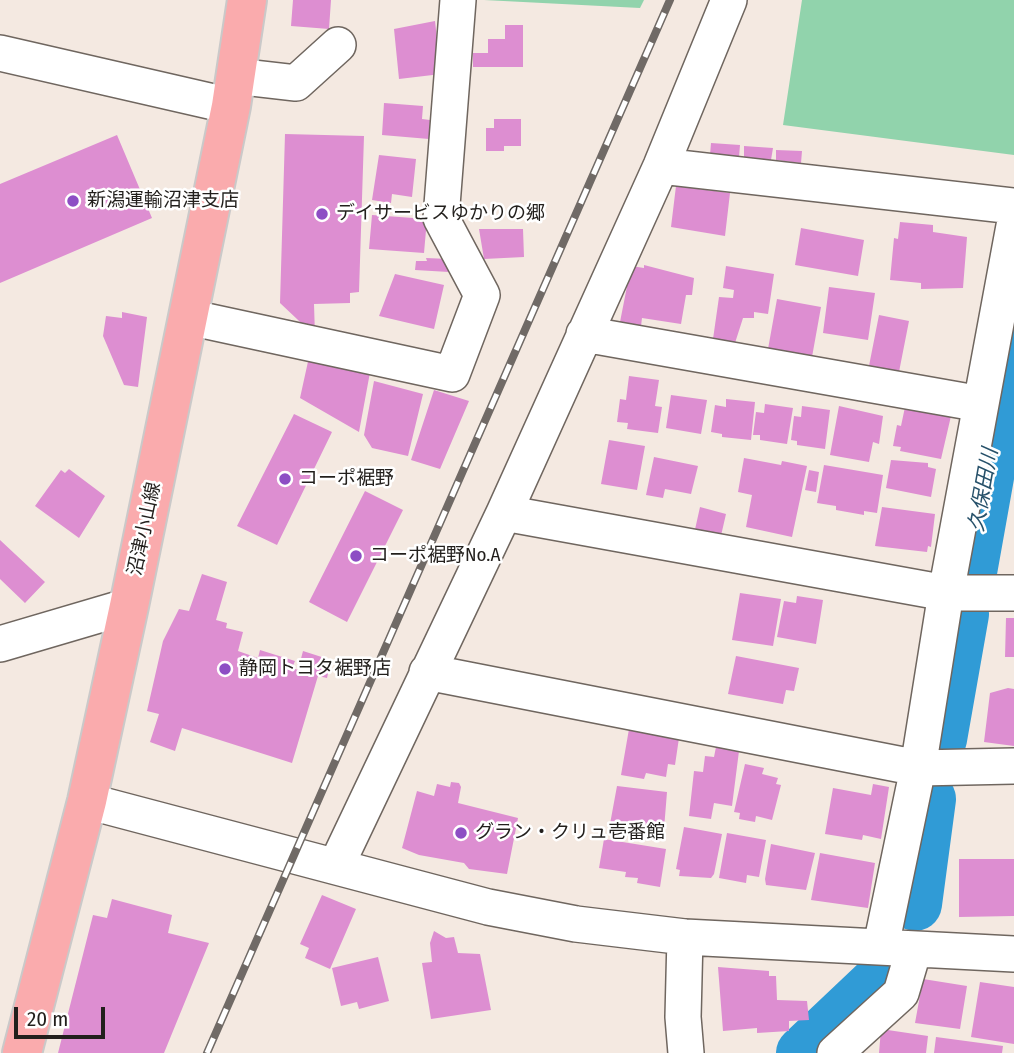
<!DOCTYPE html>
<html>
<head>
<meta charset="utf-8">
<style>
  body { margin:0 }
  #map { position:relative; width:1014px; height:1053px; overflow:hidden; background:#f4e9e1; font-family:"Fira Sans Condensed",sans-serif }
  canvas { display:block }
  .scale { position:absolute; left:14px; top:1007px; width:91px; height:32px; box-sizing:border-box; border:4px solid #221f1c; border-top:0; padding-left:9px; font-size:21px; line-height:24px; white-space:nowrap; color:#221f1c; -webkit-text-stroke:5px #fff; paint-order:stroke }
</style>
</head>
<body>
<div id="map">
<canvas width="1014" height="1053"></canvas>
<div class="scale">20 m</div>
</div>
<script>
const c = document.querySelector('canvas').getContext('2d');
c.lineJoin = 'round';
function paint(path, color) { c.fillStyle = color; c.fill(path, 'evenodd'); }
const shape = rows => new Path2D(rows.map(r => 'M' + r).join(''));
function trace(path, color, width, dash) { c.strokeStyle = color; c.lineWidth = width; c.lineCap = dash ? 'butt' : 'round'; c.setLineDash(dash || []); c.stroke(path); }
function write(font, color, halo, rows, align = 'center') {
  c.font = font + ' "Fira Sans Condensed","Noto Sans JP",sans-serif'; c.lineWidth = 5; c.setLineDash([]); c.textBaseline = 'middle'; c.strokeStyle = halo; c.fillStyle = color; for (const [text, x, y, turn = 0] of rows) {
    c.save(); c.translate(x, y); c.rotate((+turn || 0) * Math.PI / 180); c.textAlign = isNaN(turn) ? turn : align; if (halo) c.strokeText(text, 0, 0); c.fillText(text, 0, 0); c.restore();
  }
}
paint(shape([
  [484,0,644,0,640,8],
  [802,0,1014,0,1014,155,783,125]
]), '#91d3ac');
trace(shape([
  [970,572,1014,326],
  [940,739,962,614],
  [915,904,929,799],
  [803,1053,877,983]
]), '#309bd6', 54);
paint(shape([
  [293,0,331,0,329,29,291,26],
  [435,21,441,74,399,79,394,29],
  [505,25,523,25,523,67,473,67,473,53,488,53,488,39,505,39],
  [384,103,423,106,422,119,430,120,429,139,382,135],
  [494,119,521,119,521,146,504,146,504,151,486,151,486,128,494,128],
  [285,134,364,136,359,292,350,293,350,303,314,304,315,336,280,303],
  [117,135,152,218,0,283,0,184],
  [711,143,740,145,739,157,710,155],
  [744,146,773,148,771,160,744,157],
  [776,150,802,151,801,163,776,160],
  [379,155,416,159,412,197,392,194,391,203,372,200],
  [676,186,730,193,725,236,671,227],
  [372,215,427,219,424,253,369,249],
  [900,222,933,225,933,232,967,237,963,288,921,289,921,283,890,280,894,238,898,239],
  [801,228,864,240,858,276,795,265],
  [479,229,523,229,524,257,484,259],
  [426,258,449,259,449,272,415,270,416,261,427,261],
  [644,265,694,278,692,295,686,295,681,324,642,318,641,326,620,322,631,266,644,268],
  [726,266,774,274,768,314,754,312,754,318,743,318,735,343,713,339,719,297,733,298,734,290,723,288],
  [395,274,444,285,434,329,379,316],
  [829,287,875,293,868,340,823,333],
  [777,299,821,307,812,357,768,349],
  [122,312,147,317,138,387,124,385,103,336,106,316,122,318],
  [879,315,909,321,898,377,868,371],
  [309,357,371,367,359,432,300,398],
  [629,376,659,380,655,406,662,407,658,433,627,429,628,423,617,422,620,399,626,400],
  [374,381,423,394,408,456,372,448,364,435],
  [434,390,469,401,440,469,411,460],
  [671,395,707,400,701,434,666,428],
  [726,399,755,402,751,440,722,437,722,434,711,432,715,405,726,407],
  [765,404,793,408,787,444,760,440,760,435,753,435,756,412,764,413],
  [802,406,830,410,825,449,797,445,797,441,791,440,794,416,801,417],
  [839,406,883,416,879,444,873,442,869,462,830,455],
  [905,407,951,416,941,459,900,451,901,447,893,446,897,425,901,426],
  [294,414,332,432,277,545,237,526],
  [609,440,645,446,637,490,601,484],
  [654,457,698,466,691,494,665,489,663,498,646,495],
  [744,458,781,465,782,461,807,466,792,537,746,527,752,495,738,492],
  [891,460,928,463,928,467,936,469,931,497,886,488],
  [824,465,883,475,877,513,864,511,864,515,836,510,836,506,817,503],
  [69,469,105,496,79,538,35,506,61,470,65,473],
  [809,470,819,472,816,492,805,490],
  [365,491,403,510,347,622,309,602],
  [700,507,726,514,720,540,694,534],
  [882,507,935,514,931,547,928,546,927,552,875,546],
  [0,540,45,582,25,603,0,579],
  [202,574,227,582,216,620,227,623,226,628,243,632,238,651,258,658,260,650,295,661,292,668,298,670,303,651,331,660,327,678,318,676,292,763,182,728,175,751,150,742,159,714,147,711,163,641,179,609,189,611],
  [740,593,781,599,773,646,732,640],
  [797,596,823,600,816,644,777,637,784,601,796,603],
  [1006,618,1014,618,1014,657,1005,657],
  [736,656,799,668,794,691,786,690,783,704,728,694],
  [1008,688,1014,689,1014,746,984,742,990,693],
  [629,729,679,738,675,765,668,764,666,777,646,773,644,779,621,775],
  [716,747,739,751,732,806,714,803,711,819,689,816,694,771,703,772,705,756,714,757],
  [745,764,764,768,762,774,778,778,776,784,781,785,772,820,756,816,755,822,739,819,740,813,734,812],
  [451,782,459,783,461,787,458,803,518,818,507,874,469,869,464,863,419,855,402,848,417,791,434,796,437,784,450,787],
  [873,784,889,787,881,839,863,835,862,840,825,834,833,788,871,795],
  [617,786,667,792,664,829,610,824],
  [684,827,722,834,714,874,711,878,679,876,680,870,676,869],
  [727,833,766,840,759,877,747,875,746,883,719,878],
  [604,839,666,849,660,887,637,883,638,878,625,877,626,872,599,868],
  [771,844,815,853,806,890,766,885,765,879],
  [820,853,875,863,868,908,811,900],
  [959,859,1014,859,1014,916,959,917],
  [322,895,356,909,330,969,305,958,309,948,300,944],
  [112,899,172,915,168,933,209,943,164,1053,58,1053,93,915,107,918],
  [434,931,446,938,454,937,458,953,480,954,491,1010,431,1019,422,963,432,962,430,943],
  [378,957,389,1001,359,1009,357,1002,341,1006,332,968],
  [718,967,769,971,769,976,776,976,777,1000,807,1001,809,1020,789,1021,789,1031,757,1033,757,1028,723,1031],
  [923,979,967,986,960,1029,915,1023],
  [980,982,1014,987,1014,1044,971,1037],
  [881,1029,928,1036,926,1053,879,1053],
  [936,1037,1003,1046,1002,1053,934,1053]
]), '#dd8ed1');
const minor = shape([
  [0,53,231,106],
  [235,76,296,83,338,45],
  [661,166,1014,206],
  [188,317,452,374,482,295,441,218,458,0],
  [584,334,981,404],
  [504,513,946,593,1014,593],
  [0,644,129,606],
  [427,672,918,768,1014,766],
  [87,801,488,907,576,924,685,937,1014,954],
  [336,866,504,513,661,166,729,0],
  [685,937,683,1017,686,1053],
  [881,946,918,768,946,593,1014,226],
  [835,1053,901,993,914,949]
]);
const major = shape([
  [22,1053,87,801,129,606,231,106,247,0]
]);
trace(minor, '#6f665f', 38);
trace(major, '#cac9c9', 42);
trace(minor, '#fff', 35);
trace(major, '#faabad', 38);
const rail = shape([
  [207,1053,670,0]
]);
trace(rail, '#706a66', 8);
trace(rail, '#fff', 5, [16]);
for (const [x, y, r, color] of [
  [73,201,7,"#8d4ec4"],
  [322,214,7,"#8d4ec4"],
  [285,479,7,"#8d4ec4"],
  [356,556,7,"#8d4ec4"],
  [225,669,7,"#8d4ec4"],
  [461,833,7,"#8d4ec4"]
]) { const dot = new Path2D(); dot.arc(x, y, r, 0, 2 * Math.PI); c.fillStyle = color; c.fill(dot); trace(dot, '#fff', 2.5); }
write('19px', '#221f1c', '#fff', [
  ["新潟運輸沼津支店",87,201],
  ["デイサービスゆかりの郷",336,214],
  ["コーポ裾野",299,479],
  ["コーポ裾野No.A",370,556],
  ["静岡トヨタ裾野店",239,669],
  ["グラン・クリュ壱番館",475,833]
], 'left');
write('19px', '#221f1c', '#fff', [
  ["沼津小山線",145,529,-78]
]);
write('italic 21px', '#27516a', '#fff', [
  ["久保田川",984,490,-80]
]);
</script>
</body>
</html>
